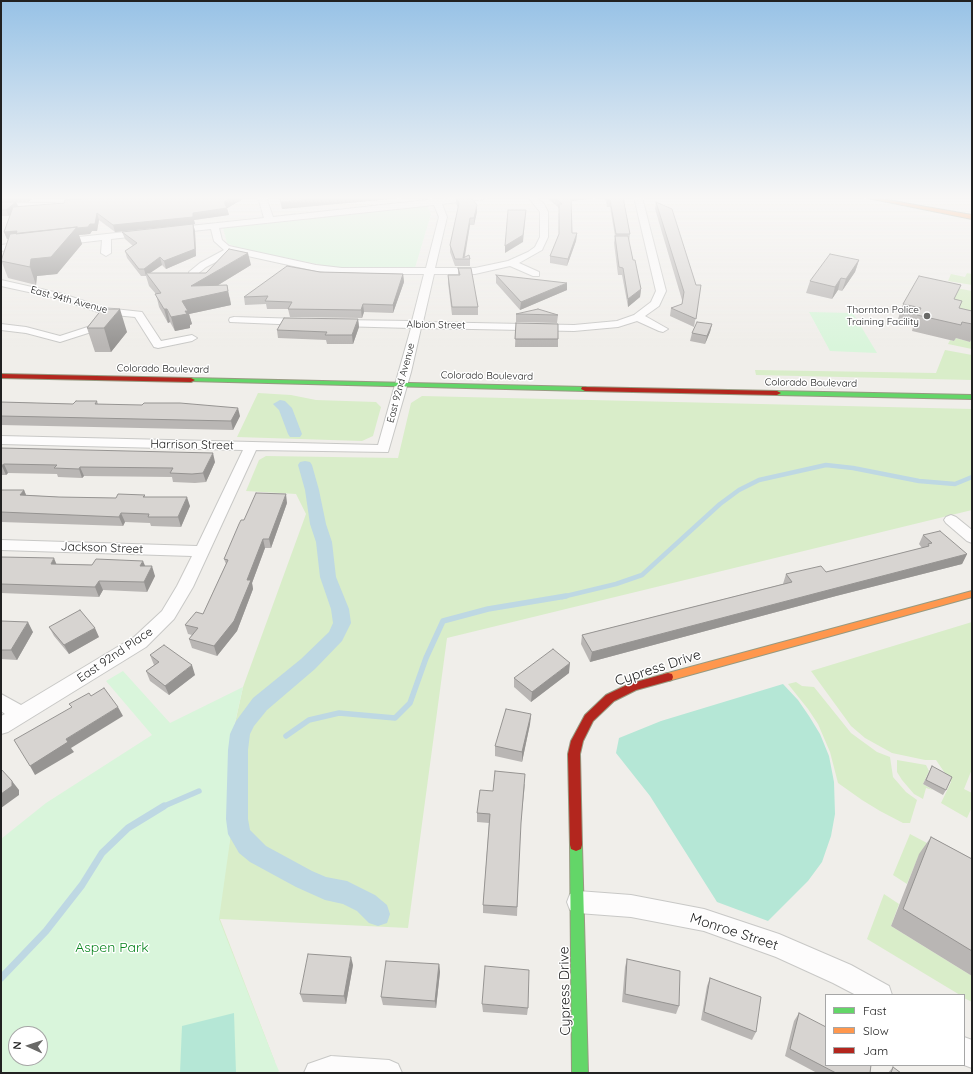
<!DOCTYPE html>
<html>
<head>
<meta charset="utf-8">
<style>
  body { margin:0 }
  #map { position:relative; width:973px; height:1074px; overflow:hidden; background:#f0eeea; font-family:Quicksand,sans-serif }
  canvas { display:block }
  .frame { position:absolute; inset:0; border:2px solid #212121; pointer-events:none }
  .legend { position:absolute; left:825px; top:994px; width:140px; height:72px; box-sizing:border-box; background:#fff; border:1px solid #a6a6a6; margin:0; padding:5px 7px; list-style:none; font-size:12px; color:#212121 }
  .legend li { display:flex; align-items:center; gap:8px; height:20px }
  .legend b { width:20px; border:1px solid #a6a6a6 }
  .north { position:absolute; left:8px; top:1026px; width:40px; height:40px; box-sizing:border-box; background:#fff; border:1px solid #a6a6a6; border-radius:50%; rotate:273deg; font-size:11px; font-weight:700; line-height:16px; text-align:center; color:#212121 }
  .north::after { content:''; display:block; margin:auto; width:14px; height:18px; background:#696967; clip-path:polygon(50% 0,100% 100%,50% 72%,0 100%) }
</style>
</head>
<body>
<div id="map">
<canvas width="973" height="1074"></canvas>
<div class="frame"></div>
<ul class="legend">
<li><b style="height:5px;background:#63d668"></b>Fast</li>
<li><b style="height:5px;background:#ff974d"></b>Slow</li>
<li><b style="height:5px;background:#b3261e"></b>Jam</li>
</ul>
<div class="north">N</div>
</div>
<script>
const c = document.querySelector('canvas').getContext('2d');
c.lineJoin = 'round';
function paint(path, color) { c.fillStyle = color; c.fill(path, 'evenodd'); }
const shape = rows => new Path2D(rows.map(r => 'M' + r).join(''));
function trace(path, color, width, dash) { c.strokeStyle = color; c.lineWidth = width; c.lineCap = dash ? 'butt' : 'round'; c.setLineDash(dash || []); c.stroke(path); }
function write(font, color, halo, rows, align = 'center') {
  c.font = font + ' Quicksand,sans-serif'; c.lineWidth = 3; c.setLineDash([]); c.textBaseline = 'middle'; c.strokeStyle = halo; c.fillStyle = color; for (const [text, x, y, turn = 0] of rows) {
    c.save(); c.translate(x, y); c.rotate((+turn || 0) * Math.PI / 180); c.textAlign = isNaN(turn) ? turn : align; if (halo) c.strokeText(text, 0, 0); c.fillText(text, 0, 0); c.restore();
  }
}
paint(shape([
  [967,273,972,274,972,285,948,281,951,274,965,277],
  [946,286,972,291,972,315,960,313],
  [956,338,970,342,972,338,972,349,948,344,950,340,954,341],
  [945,350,972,355,972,380,756,375,755,370,936,373],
  [258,393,291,395,316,400,376,402,381,407,373,436,362,441,237,437],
  [422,396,972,409,972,510,447,638,408,928,220,919,275,1062,184,985,230,841,231,741,243,687,306,514,296,494,246,491,259,460,266,456,398,458,411,403],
  [972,622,972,769,964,789,972,793,972,807,967,818,941,803,951,782,936,760,925,760,892,753,865,738,851,726,811,671],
  [796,682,802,686,814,687,851,733,877,752,890,757,893,777,906,792,917,800,910,823,903,823,880,811,862,800,838,783,830,752,818,724,808,709,788,684],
  [897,760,926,765,929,771,923,784,933,790,926,788,923,799,914,794,902,780,897,772],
  [910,834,944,852,919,855,907,884,893,875],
  [884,894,899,904,891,926,972,976,972,1002,964,998,964,995,960,995,867,939]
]), '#d9edc9');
paint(shape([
  [427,206,431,214,415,268,332,267,237,248,227,243,223,228],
  [809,312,853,313,877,353,830,351],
  [123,671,170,723,243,687,231,741,230,841,219,919,275,1062,279,1071,277,1073,1,1073,1,839,46,803,152,735,106,681],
  [16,1034,40,1034,40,1058,16,1058]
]), '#d9f5db');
paint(shape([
  [783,684,798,700,809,716,820,734,829,756,834,782,835,814,831,836,822,862,808,881,768,921,717,902,650,796,616,753,619,738,661,721],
  [234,1013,236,1073,180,1073,182,1026]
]), '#b5e7d6');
trace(shape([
  [562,597,616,584,642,575,720,504,739,490,759,480,826,465,853,468,919,481,955,484,972,477]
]), '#bed8e3', 4.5);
trace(shape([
  [286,736,309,720,339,713,395,718,410,703,426,658,443,621,488,609,566,596],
  [162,807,199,791]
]), '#bed8e3', 5.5);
trace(shape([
  [1,978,46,931,82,885,102,853,128,828,164,806]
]), '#bed8e3', 7);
paint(shape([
  [280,400,285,401,292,408,302,434,300,437,290,437,288,434,279,410,273,404,280,400],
  [305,461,310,462,312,465,319,490,326,524,332,542,336,577,349,609,351,623,342,641,315,669,267,710,254,726,250,734,248,750,248,819,250,830,266,846,312,871,326,877,347,881,375,895,387,905,390,914,387,923,378,926,369,923,357,911,343,904,325,900,296,887,250,862,239,853,228,834,226,819,228,750,230,734,236,721,253,698,301,659,329,632,333,623,331,609,320,577,316,542,310,524,305,490,298,465,300,462,305,461]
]), '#bed8e3');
const street = shape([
  [258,197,266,197,273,217,436,199,487,197,483,199,442,204,447,217,435,268,475,268,508,261,528,252,535,247,540,237,540,212,528,197,536,197,544,204,548,212,548,237,542,250,519,263,539,272,539,276,533,276,510,266,475,274,434,274,423,322,574,325,617,321,634,315,651,302,656,291,634,197,642,197,666,291,659,306,645,316,668,329,663,332,659,331,637,321,618,327,574,331,421,328,411,372,388,452,256,450,193,587,174,619,146,647,8,732,1,734,1,716,5,714,1,711,1,694,21,705,134,637,162,611,177,586,192,556,1,550,1,540,197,546,243,450,1,444,1,436,378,445,411,328,338,326,333,323,338,320,412,321,424,274,342,274,316,271,234,253,206,267,195,276,189,276,189,272,200,263,224,250,214,241,211,229,174,233,170,230,171,228,264,218,258,197],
  [434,205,439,217,426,268,342,268,316,265,229,246,222,240,219,228,434,205],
  [1,203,56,203,60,205,56,207,1,207,1,203],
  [144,230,147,231,147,235,111,239,111,253,106,256,101,253,102,240,60,245,56,242,60,239,144,230],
  [25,242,29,245,28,247,1,251,1,245,25,242],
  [1,280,63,294,105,308,142,312,161,341,192,335,197,338,192,341,158,348,154,347,135,317,104,314,56,298,1,286,1,280],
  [234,317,302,319,307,322,302,325,230,322,229,320,230,318,234,317],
  [106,321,110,322,111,324,110,326,60,342,26,333,1,330,1,324,26,327,60,336,106,321],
  [951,515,956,517,972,530,972,543,967,541,946,523,944,520,946,517,951,515],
  [578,891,631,895,704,909,779,934,851,965,889,986,892,995,856,995,833,983,776,957,704,931,631,917,578,913,570,910,567,902,570,894,578,891],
  [964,1037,972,1040,972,1068,964,1065,964,1037],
  [331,1056,389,1060,398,1064,402,1073,304,1073,308,1064,331,1056]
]);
const fast = shape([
  [191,378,585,387,589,389,585,391,189,381,187,380,191,378],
  [774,391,972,395,972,399,777,395,773,393,774,391],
  [576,839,581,841,582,845,588,1073,572,1073,570,845,571,841,576,839]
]);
const slow = shape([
  [863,197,870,197,972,215,972,219,863,197],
  [972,591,972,597,668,681,664,680,663,677,664,674,668,673,972,591]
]);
const jam = shape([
  [1,374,191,378,195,380,191,382,1,378,1,374],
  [582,387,777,391,781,393,777,395,585,391,581,389,582,387],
  [668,673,672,674,673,677,672,680,636,690,614,701,593,721,583,741,580,754,582,845,581,849,576,851,571,849,570,845,568,754,571,741,585,715,606,695,629,684,668,673]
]);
trace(street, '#c8c8c6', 2);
trace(fast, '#979a81', 2);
trace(slow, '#979a81', 2);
trace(jam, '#979a81', 2);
paint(street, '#fdfcfc');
paint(fast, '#63d668');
paint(slow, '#ff974d');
paint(jam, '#b3261e');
paint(shape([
  [1,197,34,197,28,202,16,202,18,207,243,199,227,208,229,215,194,220,195,224,115,232,99,220,97,231,92,231,90,234,79,235,82,244,57,274,37,276,36,285,8,278,1,260,8,239,7,239,4,232,10,215,9,216,1,216],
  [279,197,412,197,282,209],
  [451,197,471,197,477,212,474,225,470,225,465,257,470,259,470,266,455,266,450,252,450,245,458,208,456,204,456,197,460,197],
  [546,197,623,197,630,234,629,242,633,260,641,289,640,297,628,307,622,275,618,275,614,243,615,236,610,207,607,207,605,197,571,201,572,233,577,233,576,241,567,266,550,263,550,256,559,236,559,208],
  [656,202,696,285,701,285,694,327,670,316,671,308,682,304,682,300,655,209],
  [193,224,195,231,196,256,166,269,162,265,150,273,206,273,251,265,218,285,230,298,231,305,189,314,192,324,190,325,190,328,175,331,170,322,168,323,159,307,156,294,149,286,146,276,141,276,127,258,125,251,133,246,125,239,122,232],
  [859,260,855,272,842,291,838,290,832,299,806,293,810,281],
  [458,268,478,307,478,315,452,315,448,283,448,275,458,275],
  [320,272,403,274,404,282,393,313,364,312,362,318,290,317,288,309,267,309,266,304,245,305,244,297],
  [496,275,567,290,520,310,496,283],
  [955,300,959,308,972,311,972,338,970,342,956,338,954,341,912,331,914,323,898,319,903,304],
  [102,309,127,332,111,352,95,352,87,328],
  [516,314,558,315,557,323,516,322],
  [358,319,359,327,353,344,327,344,326,340,278,338,277,330],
  [516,323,558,339,558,347,515,347],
  [712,324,710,332,705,344,690,341,692,333],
  [97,401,98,404,240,416,233,430,1,425,1,402,73,404],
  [1,448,215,462,206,482,195,483,173,482,172,477,84,476,82,478,58,477,57,474,8,473,6,475,1,475],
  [1,490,24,490,26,495,59,497,116,498,145,495,145,497,190,506,181,527,151,526,150,523,125,522,123,526,1,522],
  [287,503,271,548,265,548,252,583,253,589,237,631,217,656,192,648,189,639,192,635,188,634,185,625,203,614,226,564,224,559],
  [923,535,967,554,962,564,836,596,590,662,581,644,582,635,783,584,786,574,826,572,922,548,919,544],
  [1,557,57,564,145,566,155,576,147,592,103,590,99,597,1,593],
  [1,621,33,632,17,660,1,659],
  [49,627,99,637,69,654,54,636],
  [150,655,195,675,169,695,150,681,146,671,154,665],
  [569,673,531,702,514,687,514,678],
  [531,714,530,724,522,762,495,756,495,746],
  [932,766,946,790,943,795,923,784],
  [525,784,520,830,517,916,483,913,483,905,489,823,477,822,477,813,493,791],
  [931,837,972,859,972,976,891,926,919,854],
  [627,959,679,1006,676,1014,622,1002,625,967],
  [439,964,440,972,436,1008,383,1005,381,997],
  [353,965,346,1004,303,1002,300,994],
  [710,978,756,1032,752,1040,701,1020,707,986],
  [482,1004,528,1008,527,1015,483,1012],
  [799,1013,870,1073,817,1073,785,1056,794,1021],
  [893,1067,901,1073,888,1073]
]), '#b9b6b4');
paint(shape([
  [26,197,34,197,28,202],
  [68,197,106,197,69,200],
  [234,197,243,197,243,199,226,209,227,208,229,215,194,220,195,224,115,232,113,225,193,213,224,202],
  [342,197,412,197,282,209,281,202],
  [571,197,605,197,571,201],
  [16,202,19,208,9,216,6,210],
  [477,205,477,212,474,225,474,218],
  [526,210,523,242,505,253,505,246],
  [97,213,99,220,97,231,92,231,90,234,79,235,82,244,57,274,37,276,36,285,30,267,17,238,7,239,4,232],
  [470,218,470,225,464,259,463,259],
  [193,224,195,231,196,256,166,269,164,261],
  [577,233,576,241,567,266,568,259],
  [248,253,251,265,197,298,227,285,231,305,189,314,192,324,190,325,190,328,175,331,171,317,182,301,191,286],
  [160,257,162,265,147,275,146,273,146,276,144,269],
  [859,260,855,272,842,291,846,279],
  [403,274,404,282,393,313,393,305],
  [841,278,838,290,832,299,835,287],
  [567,283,567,290,520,310,521,302],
  [641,289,640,297,628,307,628,299],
  [363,304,364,312,362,318,361,310],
  [120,309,127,332,111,352,104,328],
  [164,309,167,309,170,322,168,323],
  [358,319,359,327,353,344,352,335],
  [712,324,710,332,705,344,707,336],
  [238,408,240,416,233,430,231,421],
  [213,453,215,462,206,482,203,473],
  [4,464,8,473,6,475,2,466],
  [80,467,84,476,82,478,79,469],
  [24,490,28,500,20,495],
  [286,494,287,503,271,548,269,539],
  [187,497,190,506,181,527,178,517],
  [121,513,125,522,123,526,119,517],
  [263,539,265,548,252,583,253,589,237,631,217,656,214,646,247,580],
  [967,554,962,564,836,596,590,662,592,652,840,587],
  [54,558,58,568,51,564],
  [143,561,147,570,140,566],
  [152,566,155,576,147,592,144,582],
  [99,581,103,590,99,597,95,587],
  [28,622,33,632,17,660,11,650],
  [95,628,99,637,69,654,64,645],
  [570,663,569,673,531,702,532,692],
  [192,665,195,675,169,695,165,686],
  [118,707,123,716,71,748,74,752,35,775,30,766,66,739],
  [531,714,530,724,522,762,522,752],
  [12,781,19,790,19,795,1,808,1,794],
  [351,957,353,965,346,1004,344,996],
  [439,964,440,972,436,1008,435,1001]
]), '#969492');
const building = shape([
  [107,197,234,197,224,202,227,208,193,213,193,217,113,225,97,213,95,224,90,224,88,227,77,228,77,227,16,234,17,231,4,232,13,207,64,203,65,200,107,197],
  [279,197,342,197,281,202,279,197],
  [456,197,471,197,477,205,474,218,470,218,463,258,469,255,470,259,455,259,450,245,459,203,456,197],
  [554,197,571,197,572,233,577,233,568,259,550,256,559,234,559,204,562,204,554,197],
  [607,197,623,197,630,234,616,234,610,200,607,200,607,197],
  [1,202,16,202,6,210,1,210,1,202],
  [656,202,672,209,696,285,701,285,696,319,671,308,682,304,684,292,656,202],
  [508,210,526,210,523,235,505,246,508,210],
  [193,224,195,249,164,261,160,257,144,269,139,269,125,251,137,243,122,232,193,224],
  [77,227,51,257,31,259,30,267,1,261,10,234,77,227],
  [615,236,628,236,633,260,635,260,641,289,628,299,623,268,619,267,615,236],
  [229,249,248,253,191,286,227,285,228,291,182,301,188,311,185,311,187,314,171,317,167,309,164,309,155,294,161,293,146,273,206,273,229,249],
  [830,254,859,260,846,279,841,278,835,287,810,281,830,254],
  [287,266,320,272,403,274,393,305,363,304,361,310,288,309,292,302,265,301,268,296,244,297,287,266],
  [458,268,471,268,478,307,452,307,448,275,460,275,458,268],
  [496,275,567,283,521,302,496,275],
  [919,276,961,285,954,299,962,301,959,308,972,311,972,324,962,322,961,325,917,315,921,308,903,304,919,276],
  [102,309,120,309,104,328,87,328,102,309],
  [538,309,558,315,516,314,538,309],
  [284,318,358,319,352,335,325,335,327,332,277,330,284,318],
  [697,322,712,324,707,336,692,333,697,322],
  [516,323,558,324,558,339,515,339,516,323],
  [76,401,97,401,95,404,142,405,144,403,180,403,238,408,231,421,1,416,1,402,73,404,76,401],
  [1,448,213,453,203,473,192,474,170,473,173,468,80,467,79,469,54,468,57,465,4,464,1,466,1,448],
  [1,490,24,490,20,495,59,497,116,498,118,494,145,495,143,497,187,497,178,517,148,517,149,514,121,513,119,517,1,512,1,490],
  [256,493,286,494,269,539,263,539,247,580,251,580,234,621,214,646,189,639,198,628,185,625,196,612,203,614,228,560,224,559,239,524,241,520,244,520,256,493],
  [940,531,967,554,840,587,592,652,582,635,792,582,786,574,821,566,826,572,929,546,928,544,932,543,923,535,940,531],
  [1,557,54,558,51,564,92,565,96,559,143,561,140,566,152,566,144,582,99,581,95,587,1,584,1,557],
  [80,610,95,628,64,645,49,627,80,610],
  [1,621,28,622,11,650,1,650,1,621],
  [164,645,192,665,165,686,146,671,159,662,150,655,164,645],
  [553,649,570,663,532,692,514,678,553,649],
  [104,688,118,707,66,739,68,742,30,766,14,740,72,707,69,704,89,693,91,696,104,688],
  [506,709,531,714,522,752,495,746,506,709],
  [932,766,952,777,946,790,926,780,932,766],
  [1,769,12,781,12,786,1,794,1,769],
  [495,771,525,774,521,823,517,907,483,905,490,814,477,813,480,790,493,791,495,771],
  [931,837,972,859,972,951,903,909,931,837],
  [308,954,351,957,344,996,300,994,308,954],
  [627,959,680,971,679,1006,625,994,627,959],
  [386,961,439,964,435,1001,381,997,386,961],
  [485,966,529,970,528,1008,482,1004,485,966],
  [710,978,761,997,756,1032,704,1012,710,978],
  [799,1013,826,1027,826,1065,871,1065,870,1073,836,1073,790,1049,799,1013],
  [893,1067,901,1073,891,1073,893,1067]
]);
paint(building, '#d7d4d1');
trace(building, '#969492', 1);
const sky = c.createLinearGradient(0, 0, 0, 347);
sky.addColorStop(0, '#97c2e6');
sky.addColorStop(0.57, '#f8f7f6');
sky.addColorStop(1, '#f8f7f600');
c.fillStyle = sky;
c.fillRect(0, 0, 973, 347);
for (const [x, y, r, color] of [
  [927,316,4,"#696967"]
]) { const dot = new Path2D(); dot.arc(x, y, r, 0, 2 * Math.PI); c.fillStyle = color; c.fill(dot); trace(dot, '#fff', 1.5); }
write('10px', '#212121', '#fff', [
  ["East 94th Avenue",69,300,15],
  ["Albion Street",436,325,1],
  ["Colorado Boulevard",163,369,1],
  ["Colorado Boulevard",487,376,1],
  ["East 92nd Avenue",401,383,-75],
  ["Colorado Boulevard",811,383,1]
]);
write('10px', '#212121', '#fff', [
  ["Thornton Police",919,310],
  ["Training Facility",919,322]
], 'right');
write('12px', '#212121', '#fff', [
  ["Harrison Street",192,445,1],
  ["Jackson Street",102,548,2],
  ["East 92nd Place",115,655,-34]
]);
write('14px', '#212121', '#fff', [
  ["Cypress Drive",658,668,-18],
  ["Monroe Street",734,932,18],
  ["Cypress Drive",565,991,-91]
]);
write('14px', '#0a851e', '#fff', [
  ["Aspen Park",112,948]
]);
</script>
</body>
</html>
